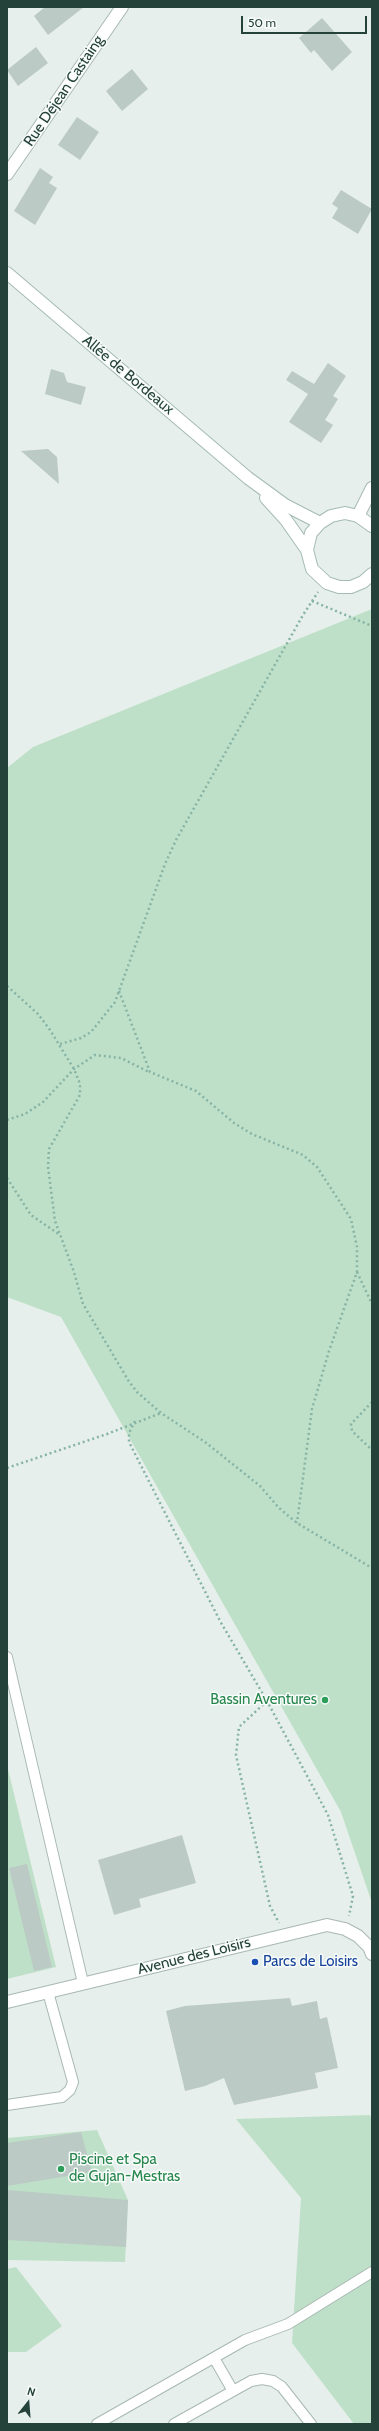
<!DOCTYPE html>
<html>
<head>
<meta charset="utf-8">
<style>
  body { margin:0 }
  #map { position:relative; width:379px; height:2431px; overflow:hidden; background:#e6efeb; font-family:Cabin,sans-serif }
  canvas { display:block }
  .frame { position:absolute; inset:0; border:8px solid #24423a; pointer-events:none }
  .north { position:absolute; left:8px; top:2383px; width:40px; height:40px; -webkit-text-stroke:3px #f7fbf9; paint-order:stroke; rotate:17deg; font-size:11px; font-weight:700; line-height:16px; text-align:center; color:#24423a }
  .north::after { content:''; display:block; margin:auto; width:14px; height:18px; background:#24423a; clip-path:polygon(50% 0,100% 100%,50% 72%,0 100%) }
  .scale { position:absolute; left:241px; top:16px; width:126px; height:18px; box-sizing:border-box; border:2px solid #24423a; border-top:0; padding-left:5px; font-size:12px; line-height:14px; white-space:nowrap; color:#24423a; -webkit-text-stroke:3px #f7fbf9; paint-order:stroke }
</style>
</head>
<body>
<div id="map">
<canvas width="379" height="2431"></canvas>
<div class="frame"></div>
<div class="north">N</div>
<div class="scale">50 m</div>
</div>
<script>
const c = document.querySelector('canvas').getContext('2d');
c.lineJoin = 'round';
function paint(path, color) { c.fillStyle = color; c.fill(path, 'evenodd'); }
const shape = rows => new Path2D(rows.map(r => 'M' + r).join(''));
function trace(path, color, width, dash) { c.strokeStyle = color; c.lineWidth = width; c.lineCap = dash ? 'butt' : 'round'; c.setLineDash(dash || []); c.stroke(path); }
function write(font, color, halo, rows, align = 'center') {
  c.font = font + ' Cabin,sans-serif'; c.lineWidth = 3; c.setLineDash([]); c.textBaseline = 'middle'; c.strokeStyle = halo; c.fillStyle = color; for (const [text, x, y, turn = 0] of rows) {
    c.save(); c.translate(x, y); c.rotate((+turn || 0) * Math.PI / 180); c.textAlign = isNaN(turn) ? turn : align; if (halo) c.strokeText(text, 0, 0); c.fillText(text, 0, 0); c.restore();
  }
}
paint(shape([
  [372,609,372,1903,341,1812,61,1317,7,1297,7,768,33,747],
  [7,1765,56,1967,7,1979],
  [370,2115,372,2122,372,2424,354,2424,292,2343,301,2198,236,2119],
  [97,2130,128,2200,125,2262,7,2260,7,2138],
  [16,2267,62,2326,26,2352,7,2352,7,2269]
]), '#bfe0c8');
paint(shape([
  [45,7,84,7,48,35,34,16],
  [322,18,352,52,332,71,314,50,311,53,299,38],
  [36,47,48,63,18,86,7,70],
  [132,69,148,89,122,111,106,91],
  [77,117,99,132,80,160,58,145],
  [40,168,53,177,49,183,57,188,35,225,14,211],
  [341,190,372,209,358,234,332,218,338,208,332,204],
  [328,363,346,376,333,396,338,399,325,420,333,425,321,443,289,422,308,394,286,380,292,371,314,384],
  [51,369,64,373,67,382,86,387,81,405,45,394],
  [48,449,57,457,59,484,21,451],
  [182,1835,196,1883,139,1899,141,1907,114,1915,98,1860],
  [27,1864,52,1967,34,1971,9,1868],
  [290,1998,292,2006,317,2001,320,2019,327,2017,338,2068,315,2073,318,2088,234,2105,224,2078,205,2086,185,2091,166,2011,185,2006],
  [81,2132,92,2172,7,2186,7,2143],
  [7,2190,128,2200,126,2247,7,2240]
]), '#bbcac4');
const lane = shape([
  [7,1657,83,1983],
  [7,2105,62,2097,70,2090,73,2082,48,1992],
  [214,2358,233,2391],
  [97,2424,245,2340,288,2324,372,2272],
  [174,2424,251,2381,262,2379,273,2381,282,2387,311,2424]
]);
const street = shape([
  [7,174,122,7],
  [358,516,372,488],
  [7,2002,327,1925,345,1929,358,1936,369,1947,372,1954]
]);
const secondary = shape([
  [7,273,248,478,285,505,320,523],
  [266,498,286,520,307,550],
  [372,526,358,516,345,513,331,516,320,523,311,533,307,550,312,569,327,583,339,587,351,587,363,582,372,574]
]);
trace(lane, '#a8b8b2', 12);
trace(street, '#a8b8b2', 14);
trace(secondary, '#a4bbb3', 14);
trace(shape([
  [312,601,372,626],
  [7,986,38,1014,50,1030,74,1069,80,1084,80,1095,49,1149,48,1167,55,1221,74,1272,83,1304,128,1380,137,1392,161,1413,205,1442,260,1486,279,1508,297,1523,372,1568],
  [119,991,150,1072,196,1091,234,1123,252,1134,303,1155,317,1167,351,1219,357,1247,357,1272,329,1351,312,1409,297,1523],
  [60,1044,81,1038,91,1032,115,1002,165,864,176,840,303,615,318,592],
  [7,1120,25,1114,43,1102,74,1069,95,1055,121,1058,149,1072],
  [7,1178,31,1215,60,1235],
  [357,1272,372,1304],
  [372,1402,351,1424,352,1431,372,1450],
  [135,1421,129,1433,129,1442,220,1621,267,1701,328,1815,353,1896,349,1916],
  [7,1468,107,1434,161,1413],
  [267,1701,239,1727,236,1755,270,1906,279,1923]
]), '#86b3a5', 2.5, [2, 3]);
trace(lane, '#fff', 10);
trace(street, '#fff', 12);
trace(secondary, '#fff', 12);
for (const [x, y, r, color] of [
  [325,1700,4,"#2e9e5b"],
  [255,1962,4,"#1a4fb4"],
  [61,2169,4,"#2e9e5b"]
]) { const dot = new Path2D(); dot.arc(x, y, r, 0, 2 * Math.PI); c.fillStyle = color; c.fill(dot); trace(dot, '#f7fbf9', 1.5); }
write('15px', '#24423a', '#f7fbf9', [
  ["Rue Déjean Castaing",64,91,-56],
  ["Allée de Bordeaux",128,375,40],
  ["Avenue des Loisirs",194,1956,-14]
]);
write('15px', '#27864d', '#f7fbf9', [
  ["Bassin Aventures",317,1700],
  ["Piscine et Spa",69,2160,"left"],
  ["de Gujan-Mestras",69,2177,"left"]
], 'right');
write('15px', '#164399', '#f7fbf9', [
  ["Parcs de Loisirs",263,1962]
], 'left');
</script>
</body>
</html>
